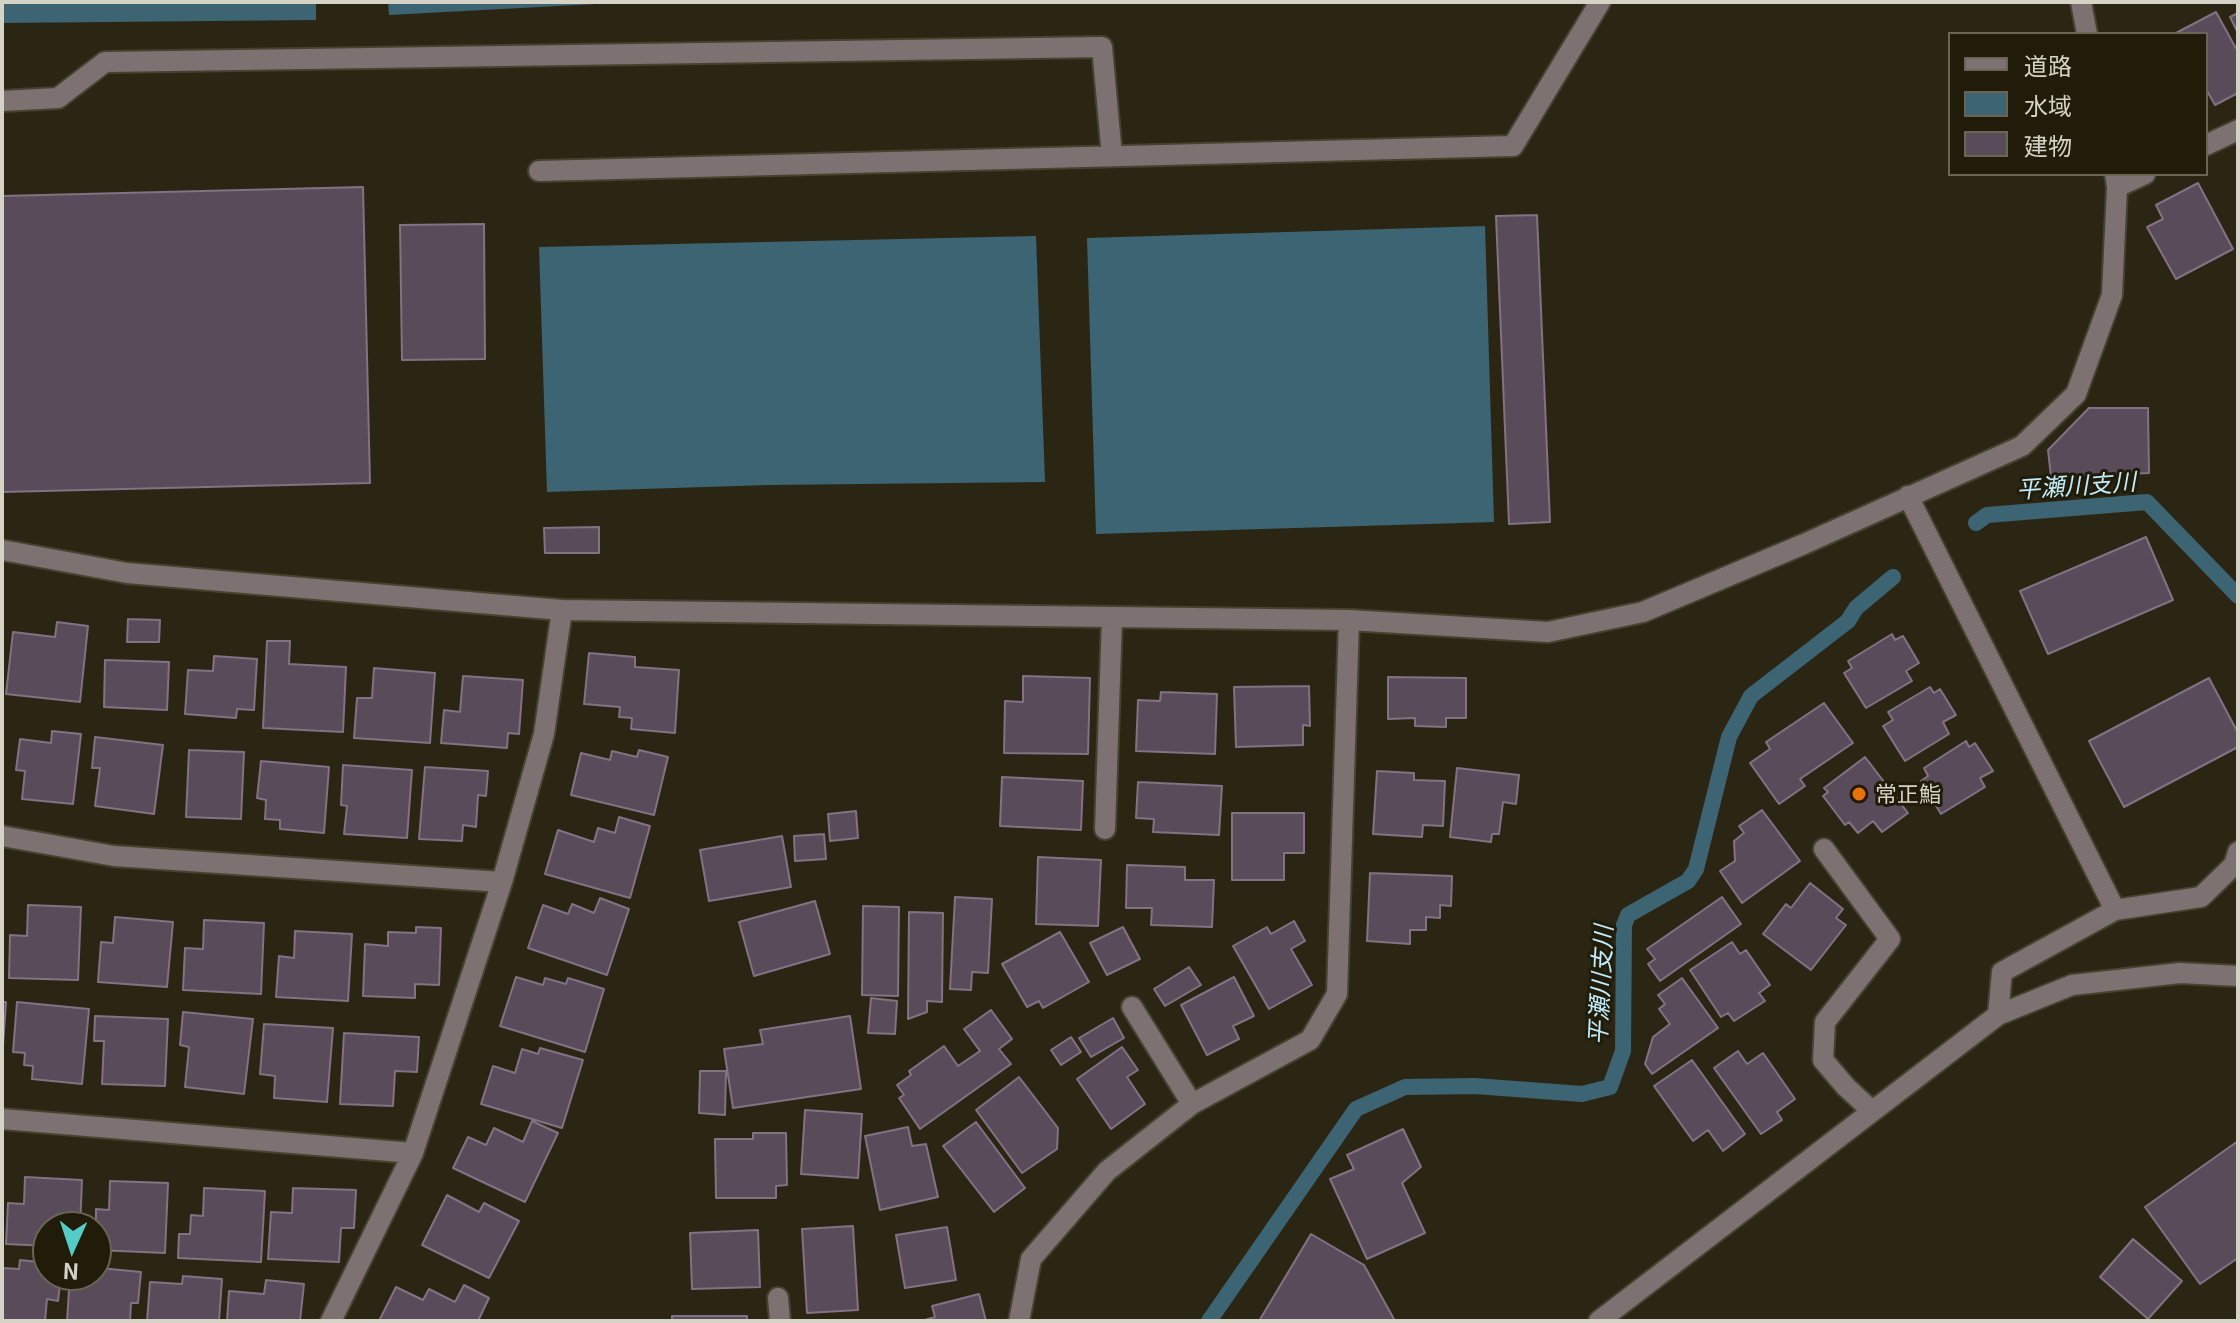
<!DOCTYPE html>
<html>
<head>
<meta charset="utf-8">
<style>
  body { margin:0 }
  #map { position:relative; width:2240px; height:1323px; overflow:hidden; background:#2b2613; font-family:Georgia,"Noto Sans JP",serif }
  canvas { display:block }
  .frame { position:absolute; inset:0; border:4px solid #d5d2c6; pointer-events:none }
  .legend { position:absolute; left:1948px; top:32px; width:260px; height:144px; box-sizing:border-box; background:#211c09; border:2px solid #696555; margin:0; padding:10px 14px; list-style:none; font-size:24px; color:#d5d2c6 }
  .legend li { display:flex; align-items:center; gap:16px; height:40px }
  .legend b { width:40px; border:2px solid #696555 }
  .north { position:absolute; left:32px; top:1211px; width:80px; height:80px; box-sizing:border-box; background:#211c09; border:2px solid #696555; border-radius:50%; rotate:183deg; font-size:22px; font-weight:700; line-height:32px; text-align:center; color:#d5d2c6 }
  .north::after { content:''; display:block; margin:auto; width:28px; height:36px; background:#54cdc7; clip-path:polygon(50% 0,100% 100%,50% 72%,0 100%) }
</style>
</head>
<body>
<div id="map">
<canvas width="2240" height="1323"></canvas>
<div class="frame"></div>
<ul class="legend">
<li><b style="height:10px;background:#7d7172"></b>道路</li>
<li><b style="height:22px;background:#3d6473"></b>水域</li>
<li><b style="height:22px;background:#5a4b5b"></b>建物</li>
</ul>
<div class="north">N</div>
</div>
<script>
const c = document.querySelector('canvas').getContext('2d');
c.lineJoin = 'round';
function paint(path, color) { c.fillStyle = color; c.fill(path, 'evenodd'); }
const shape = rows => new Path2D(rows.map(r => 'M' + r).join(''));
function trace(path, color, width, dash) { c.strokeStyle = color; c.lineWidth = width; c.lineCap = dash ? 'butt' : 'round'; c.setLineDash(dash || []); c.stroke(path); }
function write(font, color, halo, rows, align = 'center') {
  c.font = font + ' Georgia,"Noto Sans JP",serif'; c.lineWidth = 6; c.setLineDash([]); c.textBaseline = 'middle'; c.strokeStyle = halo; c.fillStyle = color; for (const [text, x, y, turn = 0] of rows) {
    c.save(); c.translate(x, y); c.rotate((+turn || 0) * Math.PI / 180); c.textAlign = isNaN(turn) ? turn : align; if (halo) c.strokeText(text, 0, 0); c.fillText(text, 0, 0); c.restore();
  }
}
paint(shape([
  [2,2,316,2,316,20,2,23],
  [388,2,634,2,389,15],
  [1485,226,1494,522,1096,534,1087,238],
  [1036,236,1045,482,769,485,547,492,539,247]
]), '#3d6473');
trace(shape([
  [1976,523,1987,515,2147,502,2238,596],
  [1209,1321,1356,1109,1405,1087,1475,1086,1582,1094,1610,1087,1623,1051,1624,925,1628,915,1688,881,1696,869,1729,737,1751,696,1848,621,1856,608,1893,577]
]), '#3d6473', 16);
const building = shape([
  [2216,12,2238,52,2238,93,2215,105,2206,89,2206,34,2176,33,2216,12],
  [2238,13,2238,33,2230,17,2238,13],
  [2198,183,2233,249,2176,279,2147,227,2163,219,2156,205,2198,183],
  [363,187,370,483,2,492,2,196,363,187],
  [1537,215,1550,522,1509,524,1496,216,1537,215],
  [484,224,485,359,402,360,400,225,484,224],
  [2089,408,2148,408,2149,473,2051,477,2048,450,2089,408],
  [599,527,599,553,545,553,544,528,599,527],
  [2146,537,2173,600,2048,654,2020,591,2146,537],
  [128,619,160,620,159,642,127,642,128,619],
  [57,622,88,626,80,702,6,694,13,632,55,637,57,622],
  [1892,634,1895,640,1903,636,1919,663,1906,671,1912,681,1866,708,1844,673,1852,668,1848,661,1892,634],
  [267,641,290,641,289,664,346,667,343,732,263,728,267,641],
  [589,653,635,657,635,667,679,670,675,733,631,729,632,718,619,717,620,707,584,704,589,653],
  [214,656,257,659,254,710,237,709,236,718,185,714,188,670,213,671,214,656],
  [105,660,169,662,167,710,104,707,105,660],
  [374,668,435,673,430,743,354,738,357,698,372,698,374,668],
  [463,676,523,680,519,734,508,733,507,748,441,743,444,710,460,712,463,676],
  [1023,676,1090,678,1088,754,1004,753,1005,701,1023,702,1023,676],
  [1388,677,1466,678,1466,718,1446,718,1446,727,1415,726,1415,718,1388,719,1388,677],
  [2209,678,2238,733,2238,747,2124,807,2089,741,2209,678],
  [1309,686,1310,726,1303,725,1303,745,1236,747,1234,687,1309,686],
  [1930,687,1934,693,1940,689,1956,715,1943,722,1949,734,1905,761,1883,726,1893,720,1888,712,1930,687],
  [1161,692,1217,694,1215,754,1136,751,1138,700,1160,701,1161,692],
  [1824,703,1853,743,1800,779,1805,786,1779,804,1750,763,1770,749,1766,742,1824,703],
  [52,731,81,734,73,804,22,799,25,771,16,770,20,739,51,743,52,731],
  [95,737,163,745,154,814,95,806,100,768,92,768,95,737],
  [1966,741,1969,747,1975,743,1993,771,1980,778,1985,787,1941,814,1921,781,1928,776,1924,768,1966,741],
  [189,750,244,752,241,819,186,817,189,750],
  [639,750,668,757,654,815,571,795,581,753,610,760,612,751,637,757,639,750],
  [1865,757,1908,813,1882,832,1873,821,1858,833,1849,822,1845,825,1823,796,1828,792,1824,788,1865,757],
  [261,761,329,767,324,833,280,829,280,820,265,819,266,800,257,798,261,761],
  [343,765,412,770,407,838,344,834,347,806,341,805,343,765],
  [425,767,488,771,486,796,478,795,476,827,463,825,462,841,419,839,425,767],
  [1457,768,1519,775,1516,804,1503,802,1499,834,1492,834,1491,842,1450,837,1457,768],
  [1377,771,1414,773,1414,780,1445,781,1443,826,1423,825,1422,837,1373,834,1377,771],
  [1002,777,1083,781,1081,830,1000,826,1002,777],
  [1138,782,1222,786,1219,835,1153,832,1154,819,1136,818,1138,782],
  [1762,810,1800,861,1742,903,1720,871,1735,861,1734,841,1744,833,1739,826,1762,810],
  [856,811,858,838,830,841,828,814,856,811],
  [1232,813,1304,813,1304,853,1284,853,1284,880,1232,880,1232,813],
  [619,817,650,826,630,898,545,874,558,830,594,842,598,828,615,833,619,817],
  [824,834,826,859,795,861,794,836,824,834],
  [782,836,791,887,709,901,700,850,782,836],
  [1038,857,1101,860,1098,926,1036,924,1038,857],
  [1127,865,1185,867,1185,880,1214,880,1212,927,1151,925,1152,908,1126,908,1127,865],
  [1370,873,1452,876,1451,906,1440,905,1440,918,1426,917,1426,930,1410,930,1410,944,1367,941,1370,873],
  [1810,883,1843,909,1836,918,1846,925,1811,970,1763,934,1786,904,1791,908,1810,883],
  [955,897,992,899,988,973,972,972,971,990,950,989,955,897],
  [1722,897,1741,924,1660,981,1648,964,1655,959,1647,949,1722,897],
  [600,898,629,909,607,975,528,948,543,905,568,914,572,904,594,913,600,898],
  [815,901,830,954,754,976,739,922,815,901],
  [28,905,81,907,78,980,9,978,10,935,27,936,28,905],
  [863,906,899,907,898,996,862,995,863,906],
  [909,912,943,913,942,1002,927,1001,927,1012,908,1019,909,912],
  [115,917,173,922,167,987,98,982,101,942,113,943,115,917],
  [204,920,264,923,261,994,183,990,185,948,203,949,204,920],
  [1294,921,1305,941,1291,949,1312,985,1269,1009,1233,946,1267,927,1271,934,1294,921],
  [416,927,441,928,439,985,415,984,415,998,363,996,365,944,388,946,388,932,416,933,416,927],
  [1123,927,1140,959,1107,975,1090,943,1123,927],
  [295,931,352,934,348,1001,276,997,279,956,294,958,295,931],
  [1060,932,1089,982,1043,1008,1039,1001,1027,1007,1002,964,1060,932],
  [1732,942,1740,954,1746,950,1770,985,1759,993,1765,1001,1734,1021,1728,1013,1721,1017,1690,970,1732,942],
  [1189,967,1201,985,1165,1006,1154,989,1189,967],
  [516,977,543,985,545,978,566,984,568,978,604,989,585,1052,500,1026,516,977],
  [1234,977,1254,1016,1233,1026,1239,1039,1207,1055,1181,1005,1234,977],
  [1682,978,1718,1028,1652,1074,1645,1064,1653,1037,1670,1024,1659,1009,1665,1004,1658,995,1682,978],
  [871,998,897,1001,895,1034,868,1033,871,998],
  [2,1002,6,1002,2,1060,2,1002],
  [17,1002,89,1009,82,1084,32,1079,33,1066,24,1065,25,1053,13,1052,17,1002],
  [991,1010,1012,1039,999,1049,1011,1064,920,1129,899,1098,904,1095,897,1085,911,1075,909,1071,944,1046,958,1066,980,1051,964,1029,991,1010],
  [183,1012,253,1019,244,1094,185,1087,189,1047,180,1045,183,1012],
  [95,1016,168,1019,165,1086,102,1084,104,1041,94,1041,95,1016],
  [850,1016,861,1089,733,1108,724,1049,763,1044,760,1030,850,1016],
  [1113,1018,1124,1038,1091,1057,1079,1038,1113,1018],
  [264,1024,333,1028,327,1102,274,1098,275,1076,260,1074,264,1024],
  [344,1033,419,1037,417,1072,395,1071,393,1106,340,1104,344,1033],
  [1071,1037,1081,1052,1061,1065,1051,1050,1071,1037],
  [1122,1047,1138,1070,1127,1077,1145,1104,1111,1129,1077,1079,1122,1047],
  [540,1048,583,1060,562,1128,481,1104,493,1066,515,1073,522,1049,538,1054,540,1048],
  [1738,1051,1747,1064,1763,1053,1795,1099,1777,1112,1782,1120,1761,1134,1714,1068,1738,1051],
  [1692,1060,1745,1134,1723,1151,1708,1130,1693,1141,1654,1086,1692,1060],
  [700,1071,726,1071,725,1115,699,1113,700,1071],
  [1019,1077,1058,1128,1057,1149,1022,1173,976,1110,1019,1077],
  [805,1110,862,1114,858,1178,801,1174,805,1110],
  [532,1121,558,1133,525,1202,453,1168,468,1137,486,1145,494,1128,523,1142,532,1121],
  [976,1122,1025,1188,994,1212,943,1146,976,1122],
  [908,1127,912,1146,926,1144,938,1197,880,1210,865,1136,908,1127],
  [1403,1129,1421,1167,1402,1183,1425,1233,1367,1259,1330,1179,1354,1169,1347,1155,1403,1129],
  [753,1133,786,1133,787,1185,776,1186,776,1198,716,1198,715,1139,753,1139,753,1133],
  [2238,1141,2238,1258,2200,1284,2145,1207,2238,1141],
  [25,1177,82,1180,80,1227,48,1227,48,1246,6,1244,8,1203,24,1204,25,1177],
  [110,1181,168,1183,165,1253,96,1250,96,1209,109,1210,110,1181],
  [204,1188,265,1191,261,1262,178,1258,179,1234,190,1234,191,1215,203,1216,204,1188],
  [293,1188,356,1190,354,1228,341,1228,339,1262,268,1259,271,1212,292,1213,293,1188],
  [447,1195,479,1212,484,1203,519,1221,489,1278,422,1245,447,1195],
  [853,1226,858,1310,807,1313,802,1229,853,1226],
  [947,1227,956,1280,905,1288,896,1235,947,1227],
  [758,1230,760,1287,692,1289,690,1233,758,1230],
  [1311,1234,1364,1265,1395,1321,1259,1321,1311,1234],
  [2133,1239,2182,1281,2148,1319,2100,1277,2133,1239],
  [20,1260,48,1263,48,1275,61,1275,58,1301,47,1299,45,1321,2,1321,2,1268,19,1269,20,1260],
  [100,1268,141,1272,138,1303,131,1303,130,1321,67,1321,70,1275,98,1276,100,1268],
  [183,1276,222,1279,219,1321,147,1321,150,1282,182,1284,183,1276],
  [266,1280,304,1284,300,1321,227,1321,229,1291,264,1294,266,1280],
  [464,1285,489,1298,478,1321,379,1321,396,1287,423,1300,429,1289,455,1302,464,1285],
  [979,1294,986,1321,921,1321,935,1317,932,1306,979,1294],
  [672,1316,747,1316,747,1321,672,1321,672,1316]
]);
paint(building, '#5a4b5b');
trace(building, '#827283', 2);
const minor = shape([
  [2081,2,2087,34],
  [2,101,58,98,105,62,1102,47,1112,156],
  [2206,145,2238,130],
  [539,171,1513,146,1600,2],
  [2117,187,2145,174],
  [1908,496,2115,910],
  [2,550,127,573,562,610,1349,620,1548,632,1643,612,1804,544,2022,446,2076,394,2112,295,2117,187,2115,174],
  [1105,829,1112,617],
  [2,836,114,856,502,882],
  [1824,849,1890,939,1825,1022,1823,1060,1846,1087,1871,1110],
  [1132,1007,1192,1104],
  [1998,1015,2002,972,2115,910,2201,897,2234,865,2238,852],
  [2,1119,413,1153],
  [778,1298,780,1321],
  [331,1321,413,1153,502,882,544,734,562,610],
  [1019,1321,1031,1259,1107,1171,1192,1104,1310,1040,1337,994,1349,620],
  [1599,1321,1998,1015,2072,985,2180,973,2238,976]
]);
trace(minor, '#464230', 24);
trace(minor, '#7d7172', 20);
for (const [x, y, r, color] of [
  [1859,794,8,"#e8710a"]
]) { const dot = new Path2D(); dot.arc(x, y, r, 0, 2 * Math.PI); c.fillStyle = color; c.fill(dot); trace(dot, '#211c09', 3); }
write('22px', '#d5d2c6', '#211c09', [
  ["常正鮨",1875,794]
], 'left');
write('italic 24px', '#c2ecfc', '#211c09', [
  ["平瀬川支川",2076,485,-4],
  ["平瀬川支川",1600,985,-87]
]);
</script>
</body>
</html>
